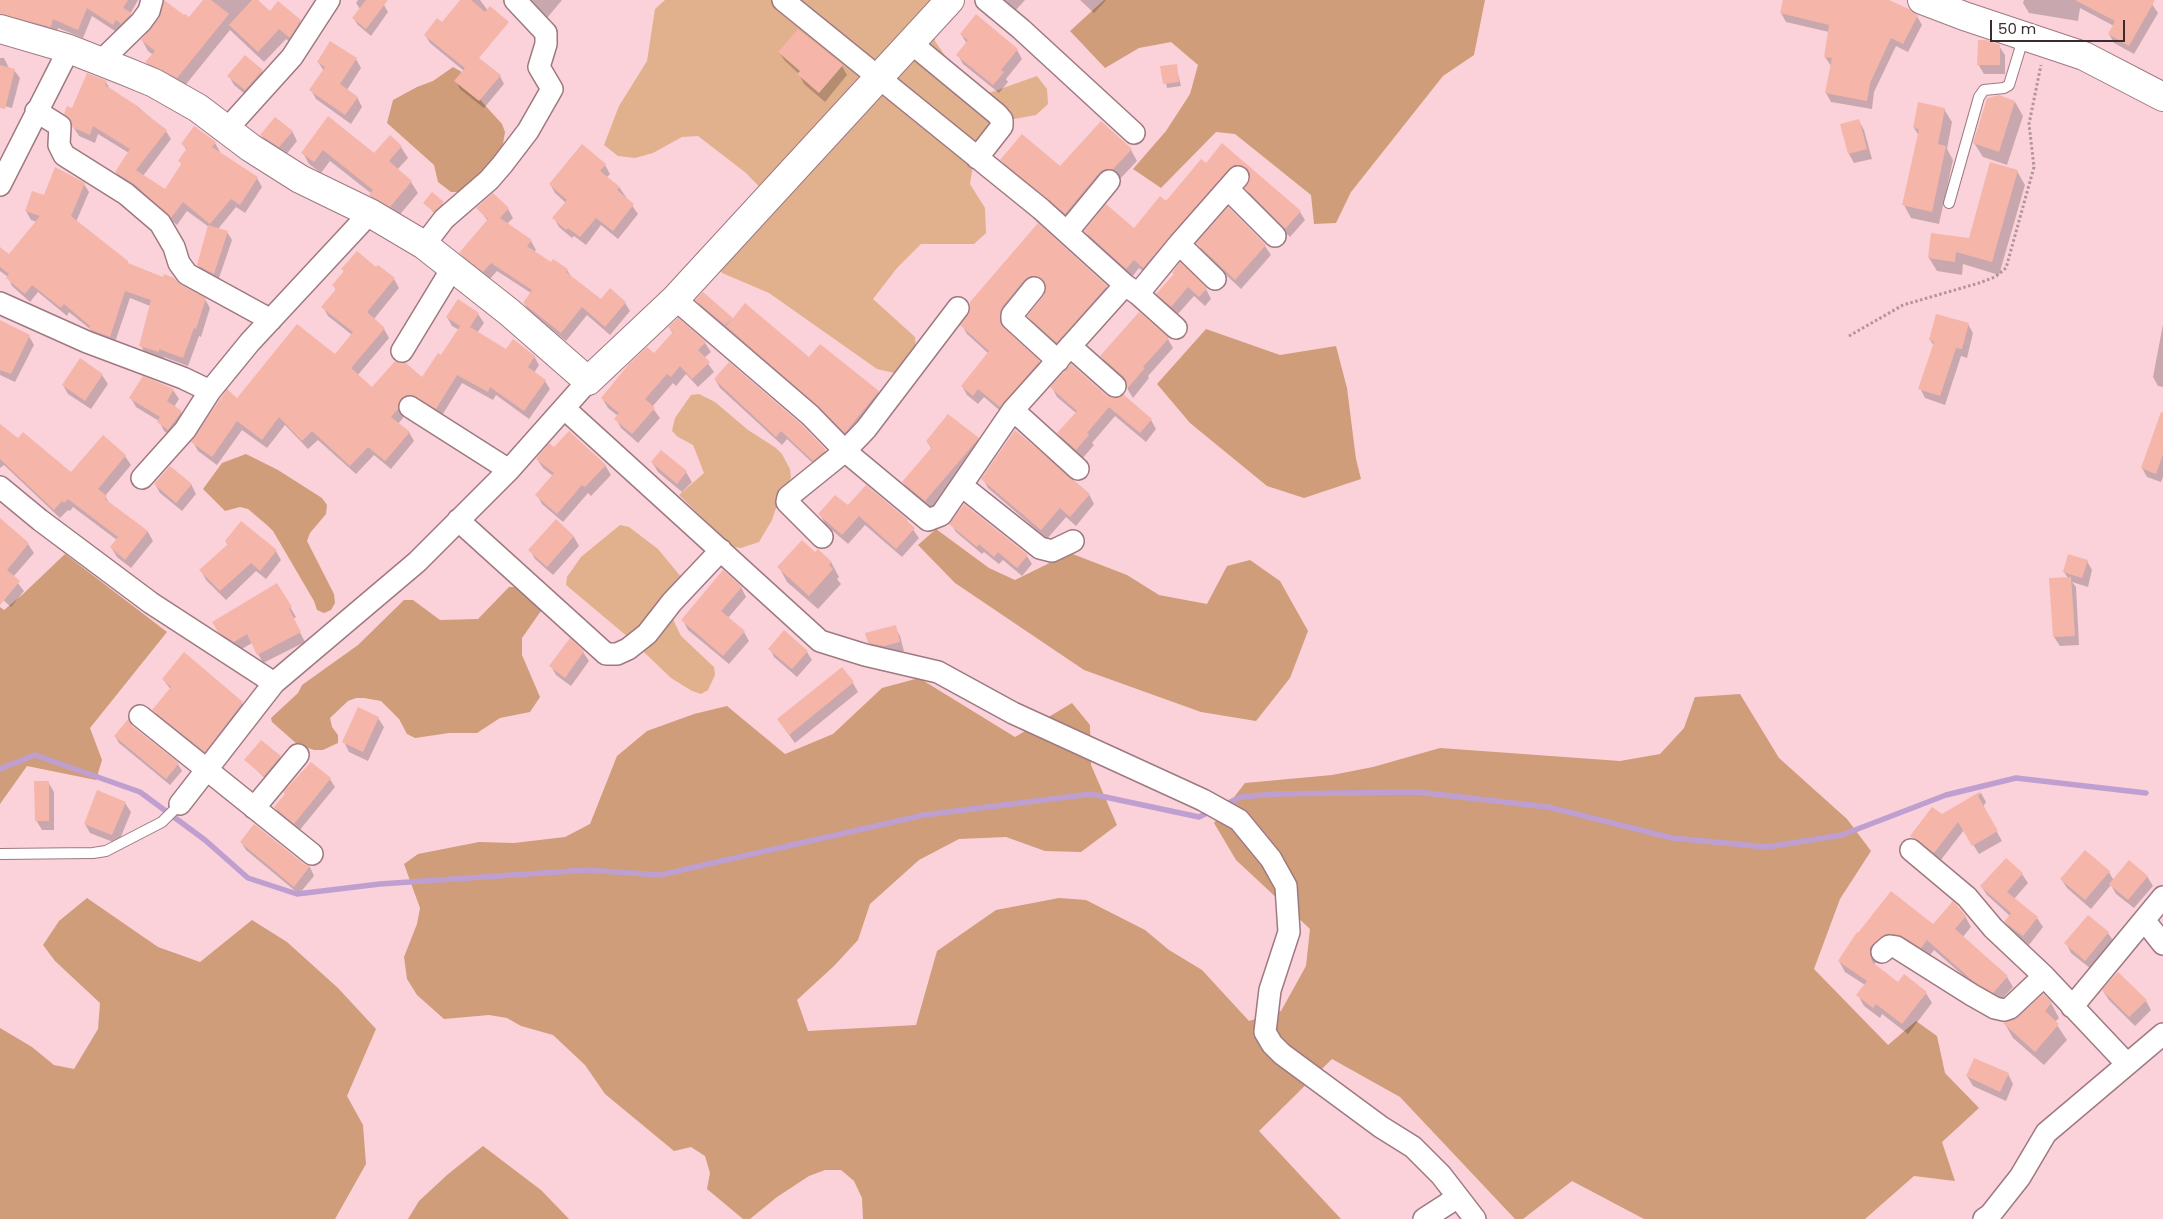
<!DOCTYPE html>
<html>
<head>
<meta charset="utf-8">
<style>
  body { margin:0 }
  #map { position:relative; width:2163px; height:1219px; overflow:hidden; background:#fbd2da; font-family:Poppins,sans-serif }
  canvas { display:block }
  .scale { position:absolute; left:1990px; top:20px; width:135px; height:22px; box-sizing:border-box; border:2px solid #3a2b2e; border-top:0; padding-left:6px; font-size:15px; line-height:18px; white-space:nowrap; color:#3a2b2e; -webkit-text-stroke:4px #fff; paint-order:stroke }
</style>
</head>
<body>
<div id="map">
<canvas width="2163" height="1219"></canvas>
<div class="scale">50 m</div>
</div>
<script>
const c = document.querySelector('canvas').getContext('2d');
c.lineJoin = 'round';
function paint(path, color) { c.fillStyle = color; c.fill(path, 'evenodd'); }
const shape = rows => new Path2D(rows.map(r => 'M' + r).join(''));
function trace(path, color, width, dash) { c.strokeStyle = color; c.lineWidth = width; c.lineCap = dash ? 'butt' : 'round'; c.setLineDash(dash || []); c.stroke(path); }
paint(shape([
  [665,0,935,0,935,41,959,76,986,94,1037,76,1047,89,1048,104,1036,115,1003,121,987,128,977,140,970,184,985,208,986,233,974,244,921,244,897,268,873,299,915,337,916,350,907,363,894,373,877,369,769,293,722,273,717,264,775,203,746,173,698,136,682,137,653,153,635,158,618,156,604,145,619,106,647,61,655,9],
  [699,394,715,402,748,430,776,448,782,454,790,469,791,478,777,505,772,520,759,542,741,548,733,547,679,495,704,473,693,445,678,437,672,431,675,418,691,395],
  [620,525,629,527,658,549,687,584,670,613,681,636,714,667,715,675,708,690,701,694,692,691,671,678,628,637,566,585,567,577,581,557]
]), '#e1b08d');
paint(shape([
  [1104,0,1485,0,1474,55,1443,76,1351,192,1336,223,1314,224,1311,195,1235,134,1216,132,1161,188,1133,169,1166,131,1190,94,1198,65,1171,42,1139,48,1105,68,1070,31],
  [453,67,469,76,473,92,502,124,505,132,502,150,463,192,451,192,438,182,434,165,387,123,393,100,417,87,433,81],
  [1206,329,1280,355,1336,346,1347,388,1356,459,1361,479,1304,498,1267,486,1190,423,1157,384],
  [246,454,278,470,322,498,327,505,326,514,310,533,307,541,334,594,335,603,331,610,324,613,317,610,314,601,273,531,268,526,248,509,240,507,225,511,203,489,222,463],
  [936,529,989,568,1015,580,1070,553,1127,575,1159,595,1207,604,1227,566,1250,560,1280,581,1308,631,1290,678,1256,721,1201,712,1084,670,955,583,918,545],
  [65,554,167,632,90,728,102,760,96,780,27,766,0,804,0,607,4,610,22,595],
  [509,587,517,587,543,608,522,638,522,655,540,697,530,712,500,718,477,733,449,733,415,738,407,734,399,719,381,701,364,698,356,698,348,701,330,718,332,727,338,735,338,743,323,750,314,750,297,744,272,722,271,718,298,693,302,685,358,645,404,600,413,600,440,620,478,619],
  [919,678,1015,737,1072,703,1090,725,1091,765,1117,825,1081,852,1045,851,1006,837,959,839,919,860,870,904,858,940,834,966,797,1000,808,1031,916,1025,937,951,996,910,1059,898,1086,900,1145,930,1169,950,1202,970,1249,1021,1281,1011,1306,966,1310,929,1236,860,1214,823,1245,783,1332,775,1373,767,1440,748,1620,761,1660,754,1684,728,1695,697,1740,694,1779,758,1847,819,1871,851,1840,899,1814,969,1888,1045,1916,1021,1937,1036,1945,1073,1979,1108,1942,1142,1955,1181,1914,1176,1865,1219,1644,1219,1572,1181,1523,1219,1515,1219,1400,1097,1332,1059,1259,1131,1341,1219,863,1219,862,1198,854,1181,841,1170,825,1170,809,1176,777,1197,750,1219,743,1219,707,1189,710,1173,705,1156,691,1147,674,1151,605,1094,585,1065,553,1035,521,1026,507,1018,489,1015,444,1019,417,995,407,979,404,957,417,924,420,908,404,864,418,854,479,842,514,843,565,837,590,824,617,756,647,731,694,714,727,706,785,754,833,734,882,688],
  [87,898,158,947,200,962,252,920,287,942,338,988,376,1029,347,1096,363,1125,366,1164,335,1219,0,1219,0,1028,32,1047,54,1065,74,1069,98,1029,100,1003,55,961,43,945,59,921],
  [483,1146,541,1190,569,1219,408,1219,419,1201,447,1175]
]), '#cf9d79');
paint(shape([
  [0,0,138,0,130,14,136,23,118,33,92,16,83,38,58,28,56,36,0,23],
  [204,0,256,0,270,12,300,21,306,32,296,47,286,39,264,62,230,30,183,88,153,73,147,63,153,55,148,51,142,40,189,19],
  [358,0,378,0,384,5,388,12,371,36,358,25,353,18,360,9,356,3],
  [461,0,480,0,489,12,463,45,500,76,504,84,484,108,460,89,456,81,464,71,430,43,425,35,442,24],
  [531,0,562,0,547,18],
  [999,0,1025,0,1015,11],
  [1080,0,1106,0,1094,13],
  [1784,0,1887,0,1917,16,1922,25,1908,52,1896,46,1874,92,1872,109,1831,102,1826,93,1831,66,1825,57,1829,32,1786,22,1781,13],
  [2024,0,2146,0,2152,4,2158,13,2134,54,2114,43,2109,34,2114,26,2080,8,2078,21,2029,13,2023,3],
  [961,34,1017,50,1022,59,1006,79,1008,82,999,93,963,64,958,55,967,44],
  [1999,46,2005,55,2005,74,1984,74,1978,64],
  [779,52,842,66,847,75,825,102,804,84,799,74,785,61],
  [245,57,262,71,267,81,251,99,234,85,229,76],
  [0,58,4,58,9,68,14,70,20,78,12,108,0,105],
  [356,59,361,68,347,90,357,97,362,107,351,124,316,99,311,90,324,71,318,62],
  [1176,65,1181,86,1167,88,1162,67],
  [106,82,111,91,138,107,166,131,171,139,143,176,165,191,182,165,180,161,187,151,183,144,215,143,220,152,218,153,257,178,262,187,245,213,236,207,218,229,227,232,232,240,218,281,202,272,198,265,209,227,187,211,177,225,140,193,121,181,116,172,129,153,98,134,95,143,79,136,65,114,73,110],
  [2015,102,2023,116,2007,165,1983,157,1974,143],
  [1944,109,1952,122,1947,149,1953,160,1939,224,1911,218,1904,205,1919,136,1914,128],
  [329,118,375,154,401,147,408,158,397,170,411,182,418,193,397,218,377,206,370,195,372,194,330,161,321,173,309,164,303,153],
  [1859,121,1864,130,1872,159,1854,163,1849,154,1842,125],
  [292,131,297,141,285,156,267,145,262,136],
  [1222,144,1300,212,1305,220,1290,237,1251,197,1246,188,1252,179,1250,175,1246,173,1148,275,1139,268,1132,277,1090,239,1086,231,1134,229,1206,165],
  [1131,150,1137,161,1119,180,1112,180,1072,225,1008,171,1002,160,1060,167],
  [605,165,610,174,607,177,619,187,638,214,618,239,601,225,586,245,574,236,572,238,559,227,554,218,566,203,555,193,550,184],
  [2017,171,2025,185,1999,275,1963,264,1962,275,1937,271,1929,258,1970,239],
  [84,184,89,192,76,222,129,265,180,286,205,299,210,308,201,337,199,336,188,366,164,357,163,360,146,355,141,346,150,306,130,298,114,345,95,338,90,329,69,312,67,316,38,292,30,302,12,286,8,277,0,271,0,250,9,255,37,222,31,220,26,211,44,197],
  [432,194,445,207,436,215,425,203],
  [478,208,508,209,513,218,507,224,531,241,536,250,534,252,551,264,567,270,572,278,601,301,625,303,630,311,610,335,587,315,566,341,529,312,524,303,531,293,497,271,489,280,466,262,461,253,488,221],
  [1228,209,1265,246,1271,255,1241,289,1203,253,1198,243],
  [1038,225,1106,287,1112,296,1062,351,1034,325,1029,316,1045,296,1047,287,1041,284,1007,316,1004,329,1039,362,1044,371,1005,415,984,397,978,404,967,395,962,386,989,354,967,334,962,325],
  [343,269,377,269,394,279,399,288,374,319,384,329,389,338,357,376,372,389,423,379,441,356,459,330,452,326,447,317,458,300,478,314,484,323,477,333,507,351,534,356,539,365,534,373,545,381,550,389,529,419,496,395,493,400,462,383,441,417,404,409,403,418,398,424,409,432,414,441,391,469,374,455,356,474,318,440,308,449,285,425,267,448,242,430,217,465,198,451,193,442,237,400,335,356,352,335,328,316,323,307,336,290,334,285,344,272],
  [1175,275,1206,289,1211,299,1205,306,1194,296,1177,315,1163,303,1158,294],
  [703,294,733,320,878,392,883,401,851,441,825,415,702,309,697,300],
  [678,320,705,343,711,352,704,358,714,372,698,387,686,374,676,386,673,383,652,407,660,418,638,443,621,428,616,419,618,416,608,408,602,398,654,354,673,334,669,327],
  [1,322,29,336,34,345,15,382,0,375],
  [1968,324,1973,333,1967,358,1961,356,1945,405,1925,398,1920,388,1934,346,1930,340],
  [2163,324,2163,387,2158,386,2153,377],
  [1168,339,1173,348,1148,376,1149,378,1133,398,1128,390,1128,384,1107,365,1101,356],
  [102,375,108,384,91,409,68,394,63,385],
  [715,379,801,425,825,451,830,459,819,469,787,439,782,445,720,388],
  [1052,387,1106,397,1151,420,1156,429,1146,442,1115,416,1092,443,1094,445,1082,459,1064,442,1058,433,1076,413,1057,397],
  [173,390,179,399,174,407,181,412,187,422,174,438,164,431,159,421,136,407,131,398],
  [0,425,18,440,71,474,103,437,125,456,131,465,105,496,110,504,148,532,153,541,131,568,117,557,111,547,117,540,73,507,70,511,68,510,60,518,4,465,0,468],
  [2163,438,2163,477,2161,482,2147,477,2142,468],
  [978,439,983,448,931,510,909,492,903,482,932,449,927,442],
  [554,449,605,465,611,475,591,496,588,493,563,522,542,504,537,495,553,476,543,468,537,459],
  [661,451,686,472,692,482,682,492,658,472,652,462],
  [983,479,1089,494,1094,504,1076,526,1066,517,1047,539,988,488],
  [155,484,191,484,196,494,182,511,160,493],
  [848,507,907,521,919,538,902,557,865,525,848,544,825,524,820,514],
  [0,519,28,544,34,553,13,577,24,591,11,607,0,597],
  [556,521,574,537,579,546,553,575,535,559,530,550],
  [951,524,1027,556,1032,564,1022,576,1003,560,999,564,984,552,982,554,956,532],
  [226,542,276,551,281,560,266,579,256,571,226,600,206,580,201,570,228,545],
  [815,554,831,562,839,577,837,579,841,584,818,609,787,582,779,567],
  [2087,561,2092,570,2088,587,2072,582,2076,587,2079,645,2060,646,2054,637,2068,578,2064,572],
  [277,585,296,617,293,619,305,642,263,663,252,643,240,650,224,640,214,623],
  [741,587,746,597,728,618,744,632,749,641,729,664,688,630,683,620],
  [895,627,900,636,904,651,890,655,874,652,869,642],
  [570,640,583,652,589,661,571,686,556,675,551,666],
  [770,649,807,652,812,660,797,677,774,657],
  [185,654,242,703,248,712,210,760,159,719,154,710,171,690,163,679],
  [853,683,858,692,795,743,778,720],
  [378,718,384,727,368,761,349,752,344,742],
  [131,727,178,764,182,771,170,785,119,743,115,736],
  [280,757,282,761,267,780,246,760],
  [311,763,330,779,335,787,299,831,280,816,275,807],
  [48,782,54,792,54,830,42,830,36,820],
  [1981,793,1986,802,1983,807,2002,841,1979,854,1964,830,1940,861,1917,845,1912,836],
  [125,803,131,812,118,844,90,833,85,824],
  [241,842,310,867,314,876,299,894,246,850],
  [2006,860,2022,874,2028,883,2014,899,2037,918,2043,927,2029,945,2011,931,2006,922,2010,916,1987,895,1981,886],
  [2109,872,2114,881,2147,876,2153,886,2134,908,2116,894,2111,885,2091,909,2067,888,2061,879],
  [1965,916,1971,927,1962,938,2007,977,2013,987,1999,1002,1982,992,1934,950,1928,958,1909,947,1876,958,1875,965,1898,984,1926,993,1932,1003,1908,1034,1882,1014,1880,1018,1864,1006,1858,995,1865,985,1845,972,1839,961,1857,934,1934,926],
  [2108,933,2114,942,2091,969,2071,953,2066,943],
  [2103,991,2146,1001,2151,1010,2135,1026,2109,1000],
  [2051,1003,2059,1018,2055,1022,2067,1040,2044,1065,2013,1038,2005,1024],
  [2008,1074,2013,1084,2006,1101,1973,1086,1967,1076]
]), '#0003');
trace(shape([
  [0,769,35,755,140,792,205,840,248,878,297,894,380,884,587,870,660,875,924,815,1091,794,1199,817,1211,811],
  [1224,805,1241,797,1276,794,1417,792,1548,807,1672,838,1767,847,1842,835,1946,795,2016,778,2146,793]
]), '#bf9fd0', 5.5);
paint(shape([
  [0,0,128,0,123,8,132,13,121,24,116,20,113,25,87,8,78,30,53,19,51,27,0,14],
  [164,0,184,15,185,14,189,17,203,0,211,0,229,14,177,78,145,62,155,51,141,40,159,18],
  [252,0,258,0,270,11,278,1,301,20,290,38,279,29,258,52,229,25],
  [366,0,388,0,366,29,352,18],
  [460,0,471,0,485,12,490,6,509,22,479,58,501,75,479,101,454,81,465,68,424,35,437,18,442,22],
  [1783,0,1889,0,1909,9,1918,15,1903,44,1891,38,1870,83,1867,101,1825,93,1832,58,1824,57,1829,25,1780,13],
  [2075,0,2155,0,2129,46,2108,34,2115,21],
  [976,14,1018,49,1001,70,1004,72,993,85,956,55,968,40,960,34],
  [798,29,843,65,819,93,797,74,800,71,778,52],
  [1978,40,1986,40,2000,45,2000,65,1977,65],
  [330,41,357,58,340,84,358,97,345,115,309,90,325,67,317,62],
  [245,55,263,70,245,90,227,76],
  [1177,64,1179,82,1163,84,1160,66],
  [0,65,15,69,5,109,0,108],
  [87,73,107,81,105,85,139,107,138,108,167,130,136,170,165,189,182,163,178,161,187,148,181,144,194,126,216,142,212,147,258,177,240,205,231,199,210,224,183,202,171,218,134,184,115,172,130,149,93,126,90,135,72,127,71,120,64,114,67,106,72,108],
  [1999,95,2015,101,1999,152,1973,143,1987,98],
  [1918,102,1945,108,1938,144,1946,146,1932,212,1902,205,1919,129,1913,128],
  [328,116,374,153,390,135,402,146,389,161,412,181,390,207,369,195,373,190,323,150,314,162,301,153],
  [275,117,293,131,279,147,260,135],
  [1859,119,1867,149,1848,154,1840,124],
  [1101,121,1132,149,1113,169,1105,169,1099,173,1065,214,1000,160,1022,134,1060,166],
  [1222,143,1301,211,1285,229,1245,188,1250,180,1250,173,1247,168,1240,165,1234,165,1229,169,1143,268,1134,260,1126,269,1084,231,1106,204,1134,228,1160,196,1166,201,1201,159,1206,163],
  [582,144,606,164,600,171,620,187,617,190,634,204,613,231,596,218,580,237,568,228,566,230,552,218,567,200,549,184],
  [1990,162,2018,170,1992,262,1956,252,1955,262,1928,258,1931,233,1969,238],
  [55,167,85,183,71,216,128,261,128,263,163,277,164,274,174,278,181,285,206,298,196,329,194,328,183,358,159,349,159,352,139,346,151,300,125,291,110,337,89,329,90,326,64,304,61,308,32,285,25,294,6,278,9,274,0,267,0,247,9,254,40,216,25,211,32,191,44,195],
  [432,192,444,202,434,212,423,203],
  [493,193,509,208,500,218,532,240,527,246,551,262,553,259,568,269,566,272,601,299,610,288,626,302,605,327,582,307,561,333,523,303,532,290,491,263,483,272,459,253,488,219,476,208],
  [1228,207,1266,245,1235,280,1196,243],
  [1038,223,1107,286,1057,343,1027,316,1044,295,1046,290,1045,283,1041,278,1036,276,1029,277,1024,280,1002,307,1000,319,1004,328,1040,361,1000,407,978,389,973,396,961,386,989,351,960,325,970,310,970,302],
  [208,225,228,231,214,274,197,265],
  [357,251,376,267,378,265,395,278,367,312,385,328,351,368,372,387,395,361,406,363,422,377,438,353,441,355,460,326,446,317,458,299,479,313,470,327,506,349,513,339,535,356,528,367,546,380,524,411,490,387,488,392,457,375,436,409,411,395,405,396,400,400,398,409,391,417,410,432,385,461,368,447,350,466,312,431,302,441,279,417,262,440,237,421,212,457,191,442,227,389,237,398,297,324,335,354,353,332,321,307,336,289,332,285,344,271,341,269],
  [1180,262,1207,288,1199,297,1188,287,1171,307,1156,294,1174,274,1172,273],
  [703,292,733,318,745,303,809,357,820,344,879,391,845,433,818,406,726,326,733,318,725,325,695,300],
  [1139,312,1169,338,1143,367,1145,368,1126,390,1127,383,1124,377,1100,356],
  [1936,314,1969,323,1962,349,1956,348,1940,396,1918,389,1934,342,1929,340],
  [678,318,706,342,698,350,710,362,692,379,680,366,671,377,667,374,645,399,655,408,632,434,614,419,619,413,601,398,629,364,647,347,654,353,673,332,668,327],
  [0,320,30,335,11,374,0,370],
  [80,358,103,374,85,401,62,385],
  [729,362,801,424,826,450,813,461,781,431,776,437,714,379],
  [1071,364,1107,396,1113,398,1124,395,1152,419,1140,433,1109,407,1087,433,1089,435,1076,450,1057,433,1077,411,1050,387],
  [143,376,174,389,167,401,182,411,168,430,157,422,160,417,129,398],
  [2161,412,2163,412,2163,454,2156,474,2141,468],
  [948,414,979,438,925,501,902,482,932,447,926,441],
  [0,424,18,438,23,432,71,472,103,435,126,455,98,489,107,496,105,499,148,531,125,560,110,547,118,537,68,499,64,503,62,501,54,510,0,459],
  [1015,430,1090,494,1070,517,1060,508,1041,530,981,479],
  [569,431,606,465,585,487,582,485,557,514,535,495,554,473,536,459,549,443,554,447],
  [661,450,687,471,677,484,651,462],
  [170,466,192,484,176,503,154,484],
  [866,485,908,520,907,521,915,528,896,549,859,516,842,535,818,514,835,495,848,505],
  [964,504,1028,555,1017,568,998,552,994,557,979,544,977,547,949,524],
  [0,518,29,543,7,570,20,581,0,605],
  [556,519,574,536,547,567,528,550],
  [241,521,277,550,260,571,251,563,220,591,199,570,228,544,225,541],
  [802,540,815,552,818,549,832,562,829,565,833,569,809,596,777,567],
  [2068,554,2088,560,2082,578,2063,572],
  [723,570,742,587,721,611,745,631,723,656,681,620],
  [2071,577,2075,636,2053,637,2049,578],
  [277,583,292,607,289,609,301,632,257,655,247,634,234,642,218,632,212,622],
  [896,625,900,642,884,646,868,643,865,633],
  [784,630,808,651,792,669,768,649],
  [570,638,584,651,565,678,549,666],
  [184,652,243,702,205,752,152,710,171,687,162,679],
  [842,667,854,682,789,735,777,719],
  [358,707,379,717,363,752,342,742],
  [128,719,132,726,179,763,166,779,114,736],
  [261,740,281,756,264,776,244,760],
  [311,762,331,778,294,824,274,807,285,794,283,792],
  [34,781,49,781,49,821,35,821],
  [97,790,126,802,112,835,84,824],
  [1981,791,1978,796,1998,831,1972,846,1958,822,1934,853,1910,836,1932,807,1942,814],
  [254,824,304,864,310,866,294,887,240,842],
  [2085,850,2110,871,2085,900,2060,879],
  [2006,858,2023,873,2007,892,2038,917,2023,936,2004,922,2011,913,1980,886],
  [2129,860,2148,876,2128,900,2109,884],
  [1891,891,1933,924,1953,901,1966,916,1955,929,2008,976,1993,993,1974,982,1927,940,1921,948,1902,936,1886,934,1870,947,1870,954,1872,962,1898,982,1904,974,1927,992,1902,1024,1876,1004,1873,1008,1856,995,1867,981,1838,961,1857,932,1858,933],
  [2088,915,2109,932,2085,961,2064,943],
  [2118,972,2147,1000,2129,1017,2102,990],
  [2043,994,2052,1002,2045,1011,2059,1024,2035,1052,2003,1023,2018,1017],
  [1974,1058,2009,1073,2000,1092,1966,1076]
]), '#f5b5a9');
const lane = shape([
  [1949,203,1979,97,1984,90,2004,88,2009,85,2024,36],
  [0,854,93,853,106,851,162,822,180,804]
]);
const street = shape([
  [986,0,1021,29,1134,133],
  [911,43,997,114,1002,120,1002,126,977,158],
  [100,62,141,22,149,11,152,0],
  [36,111,60,126,59,145,64,155,126,194,160,223,174,247,179,263,187,274,271,320],
  [227,129,292,57,329,0],
  [0,185,69,49],
  [1228,189,1275,236],
  [1067,232,1109,181],
  [1179,244,1215,279],
  [424,245,444,219,489,180,502,165,528,131,552,89,539,67,546,44,546,33,515,0],
  [1125,285,1138,294,1179,244,1238,177],
  [1034,288,1012,315,1012,319,1058,361],
  [1138,294,1176,328],
  [675,299,810,415,845,451,928,520,941,515,1013,410,1125,285,1041,209,783,0],
  [0,303,87,342,183,378,210,391,250,342,370,213],
  [1070,346,1115,386],
  [402,351,453,267],
  [410,407,509,470],
  [565,409,820,641,865,655,938,672,1013,713,1203,800,1239,820,1271,859,1286,886,1289,932,1270,990,1265,1032,1272,1044,1282,1054,1381,1127,1413,1147,1441,1175,1475,1219],
  [1013,410,1078,469],
  [142,478,185,430,210,391],
  [962,486,1040,548,1052,551,1073,541],
  [0,487,40,520,151,603,274,683],
  [458,520,606,654,617,654,628,649,647,634,672,602,721,550],
  [822,537,787,502,788,497,845,451,866,429,958,308],
  [140,716,312,854],
  [180,804,274,683,417,562,509,470,588,381],
  [254,808,298,755],
  [1911,850,1967,897,1993,928,2044,976,2127,1064],
  [2163,897,2144,920,2163,944],
  [1882,952,1889,946,1896,947,1972,995,1995,1008,2004,1010,2010,1008,2044,976],
  [2072,1007,2144,920],
  [1424,1219,1458,1197],
  [1984,1219,1990,1215,2020,1177,2046,1133,2163,1034]
]);
const secondary = shape([
  [1922,0,1964,16,2084,56,2163,97],
  [0,29,69,49,125,71,154,83,198,108,251,148,300,179,370,213,424,245,509,312,588,381,675,299,950,0]
]);
trace(lane, '#9e7980', 12);
trace(street, '#9e7980', 24);
trace(secondary, '#9e7980', 30);
trace(shape([
  [1849,336,1903,305,1979,283,1995,277,2006,268,2034,167,2029,124,2041,65]
]), '#b3939a', 3, [2.5, 2.5]);
trace(lane, '#fff', 10);
trace(street, '#fff', 21);
trace(secondary, '#fff', 28);
</script>
</body>
</html>
